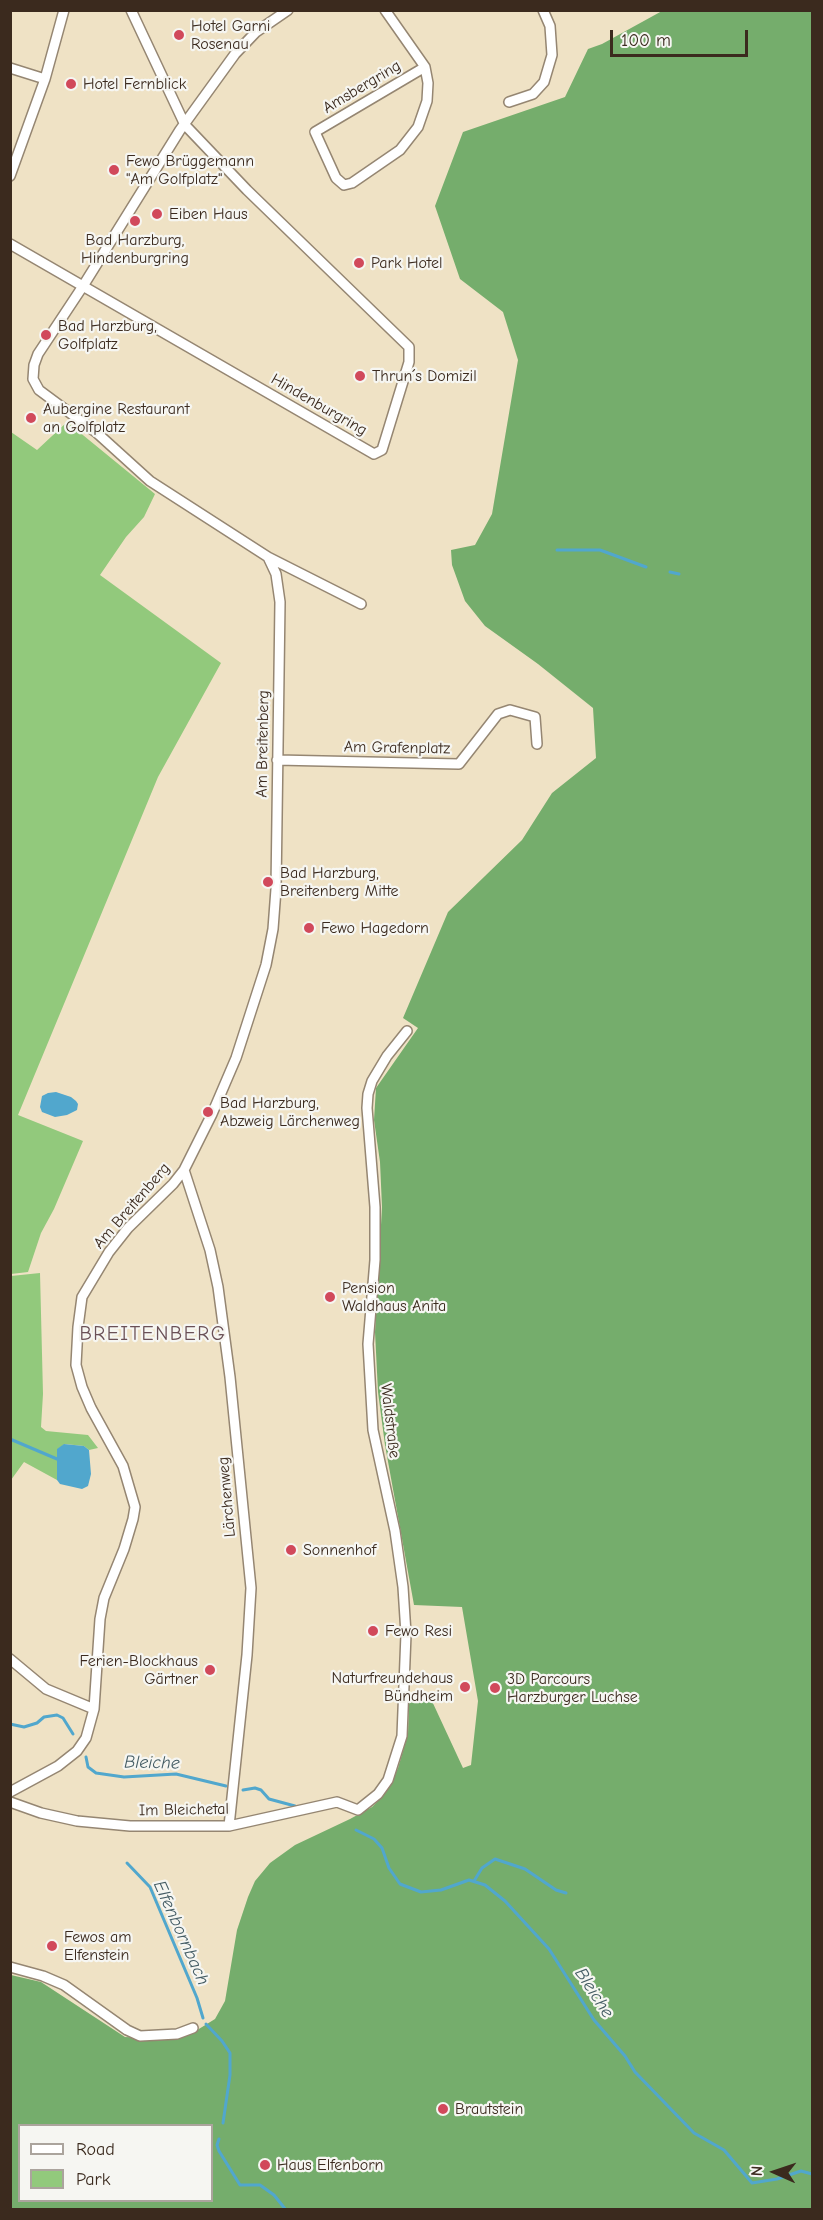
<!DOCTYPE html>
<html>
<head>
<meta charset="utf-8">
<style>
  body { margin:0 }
  #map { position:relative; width:823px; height:2220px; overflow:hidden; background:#efe2c5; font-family:"Comic Neue",sans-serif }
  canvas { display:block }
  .frame { position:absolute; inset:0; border:12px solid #3b2a1e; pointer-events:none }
  .legend { position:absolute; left:18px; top:2124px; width:195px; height:78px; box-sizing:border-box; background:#f6f6f2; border:2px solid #aba49d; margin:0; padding:8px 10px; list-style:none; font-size:18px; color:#3b2a1e }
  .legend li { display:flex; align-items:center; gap:12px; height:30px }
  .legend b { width:30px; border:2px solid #aba49d }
  .north { position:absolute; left:745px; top:2142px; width:60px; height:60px; -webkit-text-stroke:4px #f6f6f2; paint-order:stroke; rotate:273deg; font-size:16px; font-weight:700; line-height:24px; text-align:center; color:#3b2a1e }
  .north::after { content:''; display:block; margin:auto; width:21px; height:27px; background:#3b2a1e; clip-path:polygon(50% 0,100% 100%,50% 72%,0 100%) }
  .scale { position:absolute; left:610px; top:30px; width:138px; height:27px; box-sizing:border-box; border:3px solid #3b2a1e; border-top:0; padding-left:8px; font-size:18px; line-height:21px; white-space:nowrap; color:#3b2a1e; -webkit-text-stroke:4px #f6f6f2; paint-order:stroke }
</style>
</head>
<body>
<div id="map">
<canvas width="823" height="2220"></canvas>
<div class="frame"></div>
<ul class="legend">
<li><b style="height:8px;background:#fff"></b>Road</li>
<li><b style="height:16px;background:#92c97c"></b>Park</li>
</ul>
<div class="north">N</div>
<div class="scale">100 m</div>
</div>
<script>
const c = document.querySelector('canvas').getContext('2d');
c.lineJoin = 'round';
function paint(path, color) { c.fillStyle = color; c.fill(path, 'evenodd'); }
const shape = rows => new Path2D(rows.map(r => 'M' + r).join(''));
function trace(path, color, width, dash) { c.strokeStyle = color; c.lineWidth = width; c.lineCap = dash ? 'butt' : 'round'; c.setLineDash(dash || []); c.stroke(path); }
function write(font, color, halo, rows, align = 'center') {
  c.font = font + ' "Comic Neue",sans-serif'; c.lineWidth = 4.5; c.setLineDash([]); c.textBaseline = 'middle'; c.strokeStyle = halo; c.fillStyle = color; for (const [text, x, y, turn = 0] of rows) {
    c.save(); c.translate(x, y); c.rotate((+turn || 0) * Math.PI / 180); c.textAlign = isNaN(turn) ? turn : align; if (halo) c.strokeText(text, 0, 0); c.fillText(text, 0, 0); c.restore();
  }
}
paint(shape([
  [67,422,155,494,144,517,126,537,100,575,221,663,158,777,18,1115,83,1141,54,1209,41,1233,28,1272,11,1274,11,432,37,450],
  [40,1273,43,1394,41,1427,46,1431,88,1435,98,1448,89,1450,84,1446,65,1444,58,1449,57,1480,24,1462,11,1480,11,1276]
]), '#92c97c');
paint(shape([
  [662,11,812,11,812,2209,11,2210,11,1975,41,1982,125,2037,175,2039,194,2032,215,2019,225,2001,237,1930,248,1897,255,1881,270,1863,295,1845,350,1819,372,1807,381,1798,390,1785,398,1768,408,1734,409,1700,431,1699,463,1768,471,1765,478,1701,462,1607,414,1605,385,1445,378,1392,375,1332,382,1207,380,1162,374,1120,376,1088,418,1028,403,1018,448,912,522,840,552,793,596,758,593,708,538,664,485,626,465,601,452,565,451,550,475,545,492,514,518,360,503,312,460,279,435,206,463,132,565,97,588,49,602,44],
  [20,2126,212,2126,212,2200,20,2200]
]), '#75ad6c');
paint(shape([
  [56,1092,71,1097,76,1101,78,1104,77,1110,67,1115,55,1117,42,1112,40,1107,42,1096,48,1093],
  [64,1444,84,1446,89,1450,91,1474,88,1486,82,1489,60,1484,57,1480,57,1449]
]), '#51a7cd');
trace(shape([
  [557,550,600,550,646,567],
  [670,572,679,574],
  [10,1439,57,1459],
  [10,1724,24,1727,37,1723,44,1717,57,1715,63,1718,73,1734],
  [86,1757,88,1767,96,1773,124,1777,176,1774,226,1786],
  [243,1790,255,1788,261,1790,269,1799,295,1806],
  [356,1830,374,1839,382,1848,389,1868,400,1884,421,1892,441,1890,469,1880,485,1885,505,1901,549,1949,594,2020,625,2056,635,2072,694,2133,724,2150,752,2183,777,2179,801,2171,812,2174],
  [127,1863,150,1887,197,1998,203,2018],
  [474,1881,482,1868,495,1859,525,1869,556,1890,566,1893],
  [206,2024,222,2041,230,2053,230,2075,223,2123],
  [219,2139,217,2145,219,2151,240,2185,260,2185,274,2195,286,2210]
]), '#51a7cd', 3);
const minor = shape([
  [385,10,425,67,428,83,427,101,418,127,400,150,352,183,344,185,336,178,315,132,425,67],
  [10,68,45,79],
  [509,102,533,94,544,82,552,55,550,26,543,10],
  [10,176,45,79,64,10],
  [10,244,374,454,382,450,409,362,409,347,247,190,185,125,131,10],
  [268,557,361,604],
  [277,760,459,764,498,714,510,710,535,717,537,744],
  [184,1170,210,1250,218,1287,230,1377,251,1588,247,1655,229,1826],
  [10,1659,46,1689,94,1709],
  [10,1792,58,1766,77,1751,86,1738,94,1709,100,1619,104,1598,124,1549,133,1519,135,1507,123,1466,91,1408,82,1387,76,1365,78,1327,82,1297,109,1252,128,1228,173,1184,184,1170,212,1114,236,1058,266,965,273,929,276,889,280,602,276,574,268,557,150,481,97,433,39,390,33,379,34,365,38,354,83,286,180,130,235,54,256,32,288,10],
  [10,1802,41,1813,77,1821,130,1826,229,1826,337,1802,358,1810,378,1794,388,1780,402,1736,406,1634,403,1587,395,1531,373,1430,368,1344,375,1260,375,1207,367,1108,368,1094,372,1081,387,1056,407,1031],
  [10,1967,43,1976,64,1985,127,2030,140,2036,177,2034,193,2028]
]);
trace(minor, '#958672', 12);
trace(minor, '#fff', 9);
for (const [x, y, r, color] of [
  [179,35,6,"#d1495b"],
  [71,84,6,"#d1495b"],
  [114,170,6,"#d1495b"],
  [157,214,6,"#d1495b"],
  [135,221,6,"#d1495b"],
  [359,263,6,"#d1495b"],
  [46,335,6,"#d1495b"],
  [360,376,6,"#d1495b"],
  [31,418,6,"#d1495b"],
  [268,882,6,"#d1495b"],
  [309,928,6,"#d1495b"],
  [208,1112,6,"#d1495b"],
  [330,1297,6,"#d1495b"],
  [291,1550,6,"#d1495b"],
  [373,1631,6,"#d1495b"],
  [210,1670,6,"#d1495b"],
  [465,1687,6,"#d1495b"],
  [495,1688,6,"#d1495b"],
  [52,1946,6,"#d1495b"],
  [443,2109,6,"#d1495b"],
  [265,2165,6,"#d1495b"]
]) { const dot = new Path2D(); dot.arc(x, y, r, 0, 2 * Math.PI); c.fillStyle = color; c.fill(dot); trace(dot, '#f6f6f2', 2); }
write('16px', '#3b2a1e', '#f6f6f2', [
  ["Hotel Garni",191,26],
  ["Rosenau",191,44],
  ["Hotel Fernblick",83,84],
  ["Fewo Brüggemann",126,161],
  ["\"Am Golfplatz\"",126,179],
  ["Eiben Haus",169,214],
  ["Bad Harzburg,",135,240,"center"],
  ["Hindenburgring",135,258,"center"],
  ["Park Hotel",371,263],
  ["Bad Harzburg,",58,326],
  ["Golfplatz",58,344],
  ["Thrun´s Domizil",372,376],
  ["Aubergine Restaurant",43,409],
  ["an Golfplatz",43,427],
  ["Bad Harzburg,",280,873],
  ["Breitenberg Mitte",280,891],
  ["Fewo Hagedorn",321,928],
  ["Bad Harzburg,",220,1103],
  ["Abzweig Lärchenweg",220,1121],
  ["Pension",342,1288],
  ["Waldhaus Anita",342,1306],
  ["Sonnenhof",303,1550],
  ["Fewo Resi",385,1631],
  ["Ferien-Blockhaus",198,1661,"right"],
  ["Gärtner",198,1679,"right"],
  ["Naturfreundehaus",453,1678,"right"],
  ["Bündheim",453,1696,"right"],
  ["3D Parcours",507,1679],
  ["Harzburger Luchse",507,1697],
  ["Fewos am",64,1937],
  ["Elfenstein",64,1955],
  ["Brautstein",455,2109],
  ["Haus Elfenborn",277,2165]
], 'left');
write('16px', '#3b2a1e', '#f6f6f2', [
  ["Amsbergring",362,87,-31],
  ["Hindenburgring",319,405,30],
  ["Am Breitenberg",263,744,-89],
  ["Am Grafenplatz",397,748,1],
  ["Am Breitenberg",132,1206,-49],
  ["Waldstraße",390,1421,83],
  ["Lärchenweg",227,1497,-95],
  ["Im Bleichetal",184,1810,-1]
]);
write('italic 18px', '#445c64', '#f6f6f2', [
  ["Bleiche",152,1763,1],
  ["Elfenbornbach",181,1933,66],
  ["Bleiche",594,1993,57]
]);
c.letterSpacing = '1.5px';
write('20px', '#6a5056', '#f6f6f2', [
  ["BREITENBERG",153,1334]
]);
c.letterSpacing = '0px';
</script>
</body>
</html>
